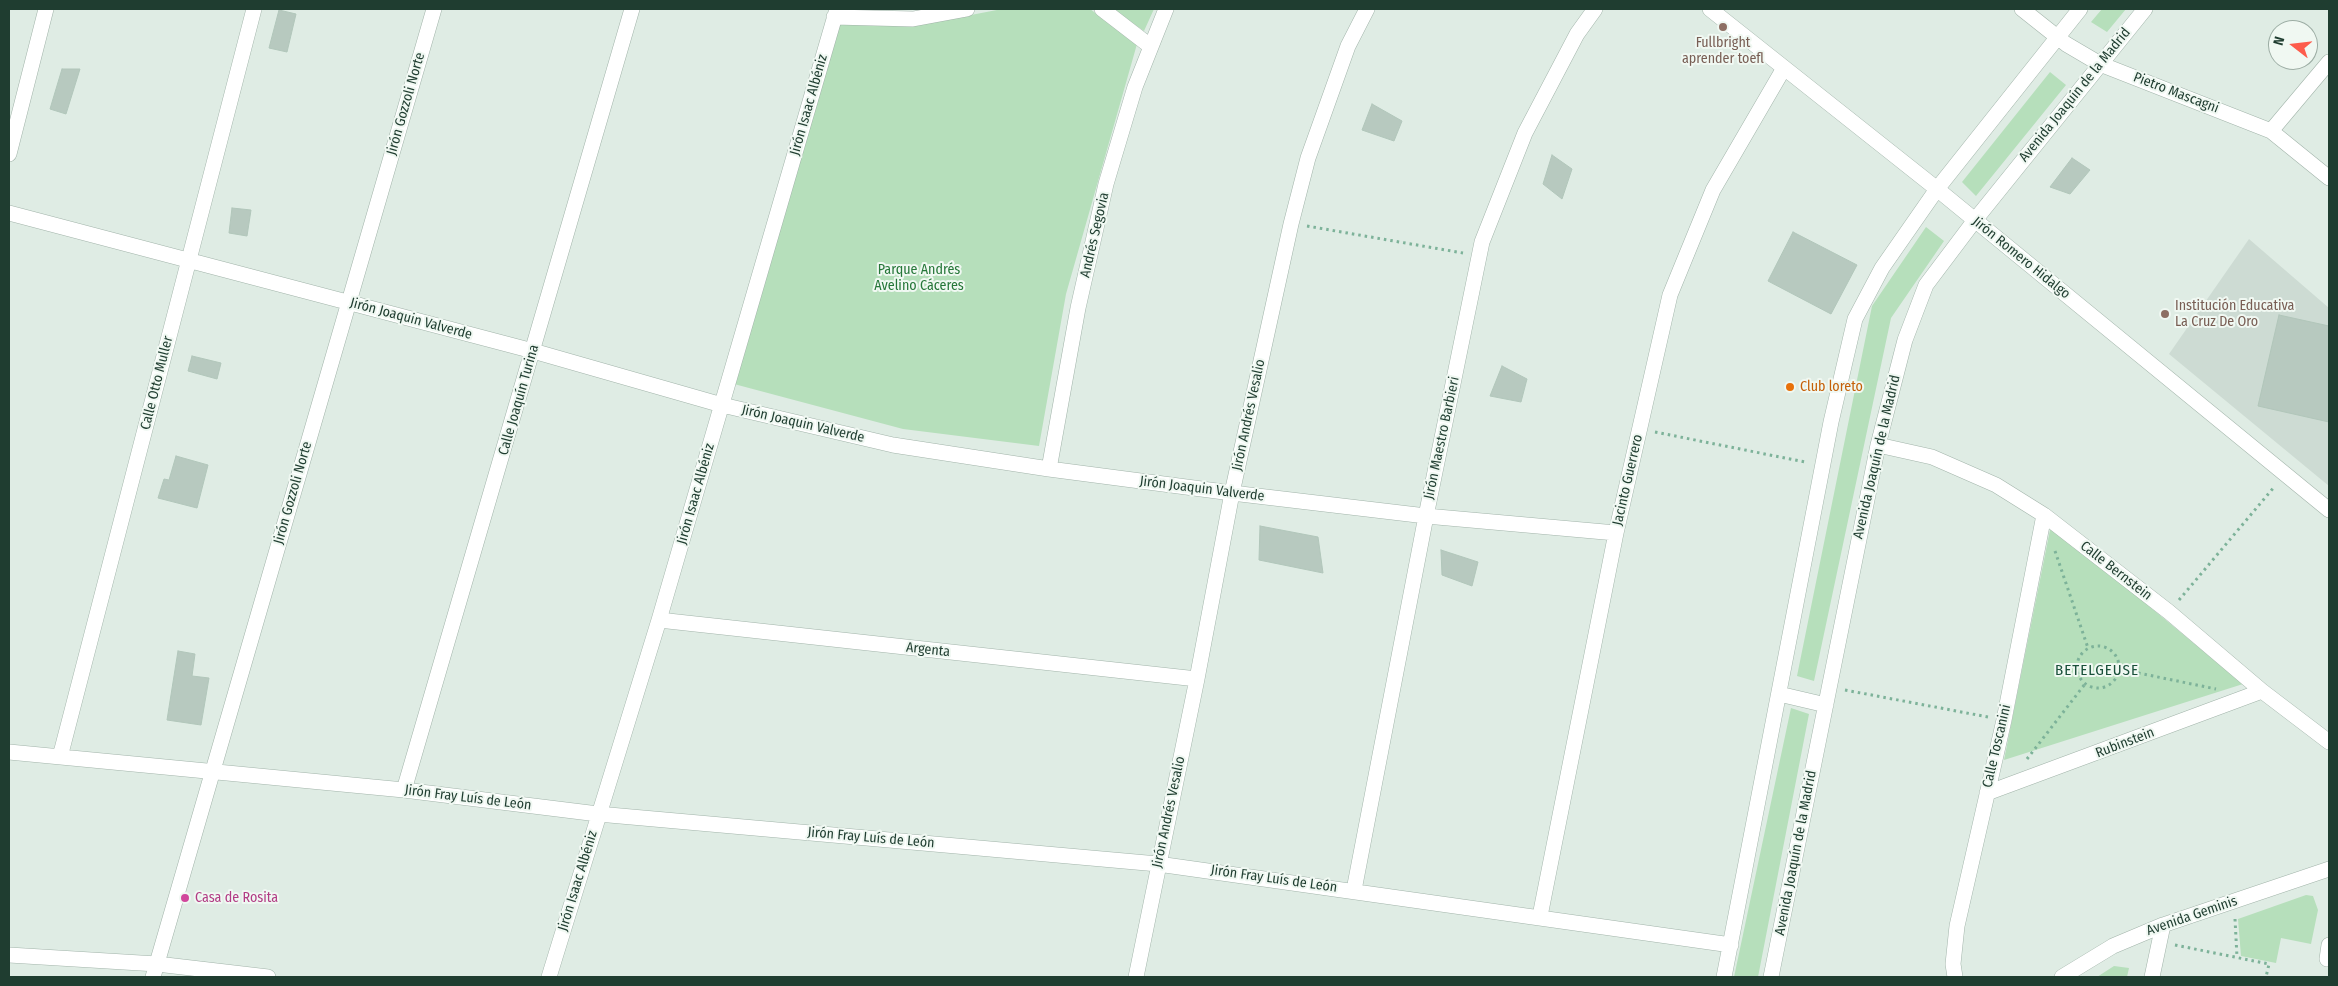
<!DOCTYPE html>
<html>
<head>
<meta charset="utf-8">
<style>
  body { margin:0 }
  #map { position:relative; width:2338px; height:986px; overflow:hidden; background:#dfece4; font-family:"Fira Sans Condensed",sans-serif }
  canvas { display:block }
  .frame { position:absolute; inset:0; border:10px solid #1f3d30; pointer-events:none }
  .north { position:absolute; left:2268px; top:20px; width:50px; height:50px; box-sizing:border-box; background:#f0f8f2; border:1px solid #9cada4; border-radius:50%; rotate:286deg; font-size:14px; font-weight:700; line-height:20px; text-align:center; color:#1f3d30 }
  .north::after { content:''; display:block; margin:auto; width:18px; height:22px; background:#fd5c4c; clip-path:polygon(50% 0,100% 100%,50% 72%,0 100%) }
</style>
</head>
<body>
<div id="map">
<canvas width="2338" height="986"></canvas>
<div class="frame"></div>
<div class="north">N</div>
</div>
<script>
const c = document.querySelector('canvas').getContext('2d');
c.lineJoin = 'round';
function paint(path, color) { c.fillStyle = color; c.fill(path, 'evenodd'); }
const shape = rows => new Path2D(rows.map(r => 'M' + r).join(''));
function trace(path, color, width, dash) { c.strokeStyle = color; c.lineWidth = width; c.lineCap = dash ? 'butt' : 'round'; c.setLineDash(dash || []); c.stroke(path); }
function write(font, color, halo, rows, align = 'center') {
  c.font = font + ' "Fira Sans Condensed",sans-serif'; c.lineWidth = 4; c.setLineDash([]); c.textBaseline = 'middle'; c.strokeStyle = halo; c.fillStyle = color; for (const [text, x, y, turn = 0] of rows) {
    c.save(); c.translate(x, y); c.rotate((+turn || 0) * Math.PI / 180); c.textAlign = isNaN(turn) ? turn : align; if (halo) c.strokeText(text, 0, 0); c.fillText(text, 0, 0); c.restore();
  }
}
paint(shape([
  [2249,239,2329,308,2329,486,2169,354]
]), '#cddbd3');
paint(shape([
  [1002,9,1090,9,1137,44,1066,294,1039,446,903,429,734,384,839,24,914,26],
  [1112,9,1154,9,1144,31],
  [2102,9,2126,9,2107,32,2091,22],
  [2050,72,2066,85,1976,196,1962,182],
  [1926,227,1944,241,1891,318,1814,681,1797,676,1872,306],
  [2051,525,2243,684,2004,760],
  [1791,708,1809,714,1758,977,1734,977],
  [2306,895,2313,896,2318,910,2311,944,2281,938,2276,963,2241,956,2238,919],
  [2114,966,2129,968,2127,977,2097,977]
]), '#b6dfbb');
const building = shape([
  [279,10,296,14,287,52,269,48,279,10],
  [62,69,80,69,66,114,50,109,62,69],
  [1372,104,1402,121,1394,141,1362,130,1372,104],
  [1552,155,1572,169,1562,199,1543,184,1552,155],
  [2072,158,2090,170,2070,194,2050,187,2072,158],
  [232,208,251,210,247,236,229,233,232,208],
  [1793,232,1857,265,1831,314,1768,281,1793,232],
  [2279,315,2329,326,2329,422,2258,406,2279,315],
  [192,356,221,363,217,379,188,371,192,356],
  [1502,366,1527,379,1521,402,1490,396,1502,366],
  [176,456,208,465,197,508,158,498,164,479,169,480,176,456],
  [1260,526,1318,537,1323,573,1259,560,1260,526],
  [1441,550,1478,562,1472,586,1442,575,1441,550],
  [178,651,195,654,192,676,209,678,201,725,167,720,178,651]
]);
paint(building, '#b7c9bf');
trace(building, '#b1c6ba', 1);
const minor = shape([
  [1102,9,1150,46],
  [1710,9,1937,189,2329,510],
  [2022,9,2066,44,2100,64,2271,131,2329,178],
  [834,17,913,19,967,9],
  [2271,131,2329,62],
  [9,154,46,9],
  [9,213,533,351,722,405,893,445,1049,469,1232,493,1426,516,1616,533],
  [1878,445,1932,457,1996,485,2044,515,2169,612,2262,691,2329,742],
  [1049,469,1078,308,1106,184,1135,87,1166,9],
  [659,620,1197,679],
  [1779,694,1826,705],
  [9,752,404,790,598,814,1158,864,1731,945],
  [60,757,254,9],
  [404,790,632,9],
  [1987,793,2262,691],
  [1354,890,1426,516,1482,242,1525,133,1577,34,1595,9],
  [1540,916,1616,533,1670,295,1713,190,1784,68],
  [9,955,157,964,268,977],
  [2327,959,2329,945],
  [153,977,434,9],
  [549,977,659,620,837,9],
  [1136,977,1197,679,1232,493,1291,224,1308,158,1348,46,1367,9],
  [1724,977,1831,422,1855,319,1882,268,1937,189,2080,9],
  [1771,977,1878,445,1905,340,1926,285,1975,220,2145,9],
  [1955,977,1953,964,1957,926,2004,720,2044,515],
  [2062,977,2113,946,2163,925,2329,869],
  [2152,977,2163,925]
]);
trace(minor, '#a2b4aa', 16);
trace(shape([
  [1307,226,1463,253],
  [1655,432,1805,462],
  [2055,551,2088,648],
  [2179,600,2275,486],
  '2077 667a21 21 0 1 1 42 0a21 21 0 1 1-42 0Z',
  [2119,669,2216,689],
  [1845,690,1988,717],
  [2027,759,2085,684],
  [2235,919,2237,957],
  [2175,945,2269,964,2266,977]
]), '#7db299', 3, [2.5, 4]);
trace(minor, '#fff', 15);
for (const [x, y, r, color] of [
  [1723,27,5,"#8d6e63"],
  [2165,314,5,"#8d6e63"],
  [1790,387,5,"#e8710a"],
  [185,898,5,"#d1479c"]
]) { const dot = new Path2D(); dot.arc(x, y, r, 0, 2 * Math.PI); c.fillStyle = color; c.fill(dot); trace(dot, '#f0f8f2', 2); }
write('14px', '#785e54', '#f0f8f2', [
  ["Fullbright",1723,43],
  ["aprender toefl",1723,59],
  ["Institución Educativa",2175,306,"left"],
  ["La Cruz De Oro",2175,322,"left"]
]);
write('14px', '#1f3d30', '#f0f8f2', [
  ["Pietro Mascagni",2176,93,21],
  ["Avenida Joaquín de la Madrid",2075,95,-51],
  ["Jirón Gozzoli Norte",406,104,-74],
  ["Jirón Isaac Albéniz",809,105,-74],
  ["Andrés Segovia",1095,235,-77],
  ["Jirón Romero Hidalgo",2021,258,39],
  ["Jirón Joaquin Valverde",411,319,15],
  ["Calle Otto Muller",157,383,-76],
  ["Calle Joaquín Turina",519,400,-74],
  ["Jirón Andrés Vesalio",1249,415,-78],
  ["Jirón Joaquin Valverde",803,424,13],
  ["Jirón Maestro Barbieri",1442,438,-78],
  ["Avenida Joaquín de la Madrid",1877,457,-77],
  ["Jacinto Guerrero",1628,480,-77],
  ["Jirón Joaquin Valverde",1202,489,7],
  ["Jirón Gozzoli Norte",293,493,-74],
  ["Jirón Isaac Albéniz",696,494,-74],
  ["Calle Bernstein",2116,571,38],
  ["Argenta",928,650,6],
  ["Rubinstein",2125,743,-21],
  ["Calle Toscanini",1997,746,-77],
  ["Jirón Fray Luís de León",468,798,7],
  ["Jirón Andrés Vesalio",1169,812,-78],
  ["Jirón Fray Luís de León",871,838,5],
  ["Avenida Joaquín de la Madrid",1796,853,-79],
  ["Jirón Fray Luís de León",1274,879,8],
  ["Jirón Isaac Albéniz",578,881,-73],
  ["Avenida Geminis",2192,916,-19]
]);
write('14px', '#267739', '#f0f8f2', [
  ["Parque Andrés",919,270],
  ["Avelino Cáceres",919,286]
]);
write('14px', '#c56008', '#f0f8f2', [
  ["Club loreto",1800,387]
], 'left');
write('14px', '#b23c85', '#f0f8f2', [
  ["Casa de Rosita",195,898]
], 'left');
c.letterSpacing = '1px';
write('15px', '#19503a', '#f0f8f2', [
  ["BETELGEUSE",2097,671]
]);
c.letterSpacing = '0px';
</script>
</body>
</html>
